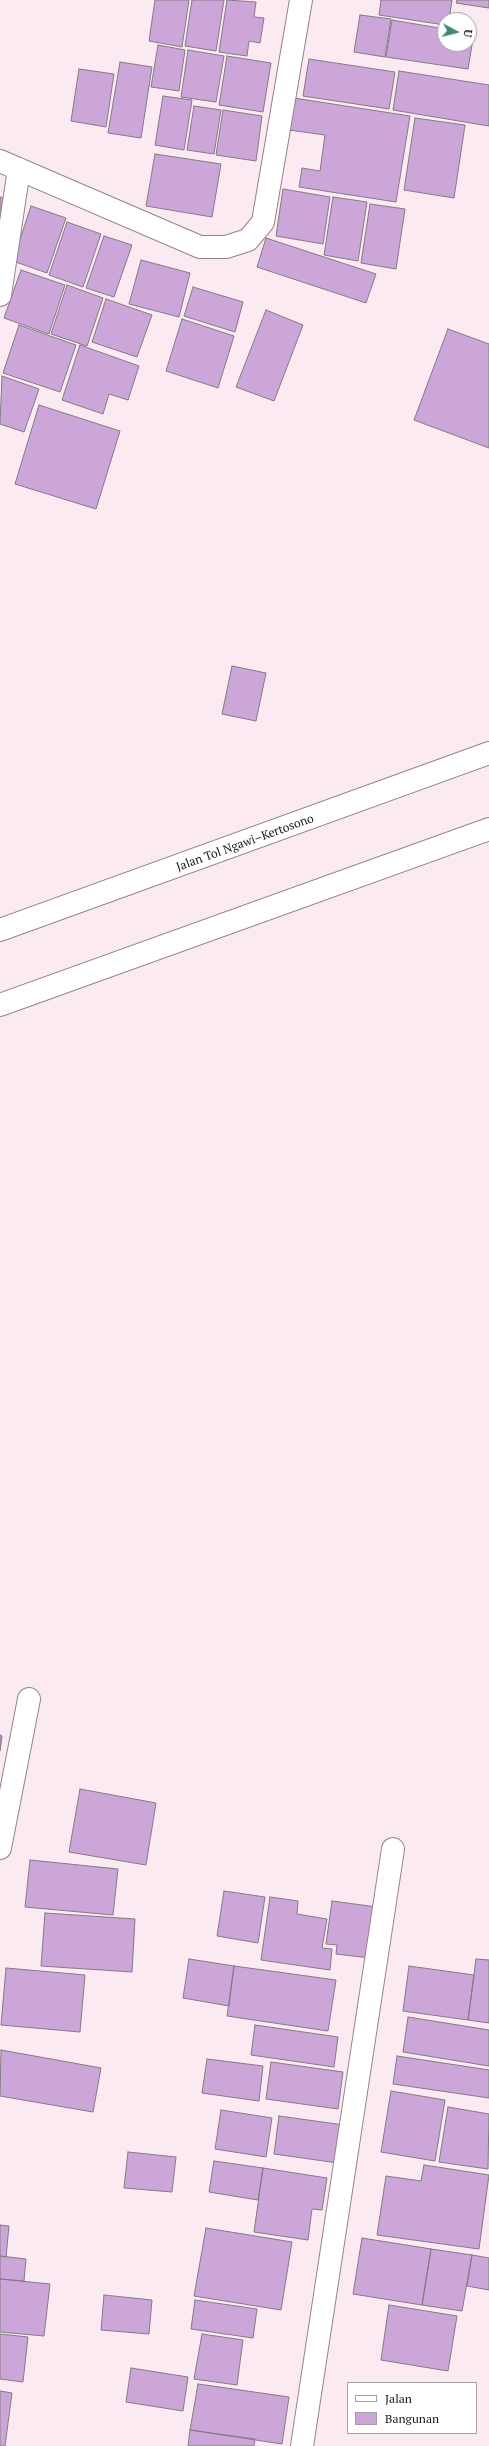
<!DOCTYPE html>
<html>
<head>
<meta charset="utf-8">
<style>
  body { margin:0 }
  #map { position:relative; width:489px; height:2446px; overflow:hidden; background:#fbeaf1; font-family:"PT Serif",serif }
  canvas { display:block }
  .legend { position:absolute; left:347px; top:2382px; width:130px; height:52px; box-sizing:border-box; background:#fff; border:1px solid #a4a1a2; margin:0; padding:5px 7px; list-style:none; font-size:12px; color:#1b1517 }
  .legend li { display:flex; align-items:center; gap:8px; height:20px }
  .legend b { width:20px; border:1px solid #a4a1a2 }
  .north { position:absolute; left:437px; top:12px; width:40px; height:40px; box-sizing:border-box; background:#fff; border:1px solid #a4a1a2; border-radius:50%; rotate:97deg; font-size:11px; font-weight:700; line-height:16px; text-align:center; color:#1b1517 }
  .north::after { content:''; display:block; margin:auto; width:14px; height:18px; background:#438678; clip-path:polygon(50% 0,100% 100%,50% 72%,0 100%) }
</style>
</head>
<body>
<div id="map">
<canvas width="489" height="2446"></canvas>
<ul class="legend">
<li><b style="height:5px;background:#fff"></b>Jalan</li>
<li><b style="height:11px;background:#cca6d9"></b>Bangunan</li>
</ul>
<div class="north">U</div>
</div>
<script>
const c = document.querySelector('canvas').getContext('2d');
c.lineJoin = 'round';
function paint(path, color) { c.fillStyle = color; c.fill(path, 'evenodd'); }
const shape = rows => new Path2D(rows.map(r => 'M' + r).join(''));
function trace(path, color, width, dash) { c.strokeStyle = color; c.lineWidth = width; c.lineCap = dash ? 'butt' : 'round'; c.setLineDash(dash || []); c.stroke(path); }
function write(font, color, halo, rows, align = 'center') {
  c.font = font + ' "PT Serif",serif'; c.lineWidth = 3; c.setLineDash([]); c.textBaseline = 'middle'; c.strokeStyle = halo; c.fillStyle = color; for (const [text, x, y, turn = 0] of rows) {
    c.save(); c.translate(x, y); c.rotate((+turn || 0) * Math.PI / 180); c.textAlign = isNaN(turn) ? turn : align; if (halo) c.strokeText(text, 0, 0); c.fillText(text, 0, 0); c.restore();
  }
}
const building = shape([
  [155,0,189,0,182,47,149,41,155,0],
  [192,0,224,0,216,51,185,46,192,0],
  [227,0,256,2,254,17,264,18,260,43,249,41,247,56,219,52,227,0],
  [381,0,452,0,449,20,445,20,445,25,379,15,381,0],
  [457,0,489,0,489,8,456,3,457,0],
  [360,15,391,19,385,57,354,52,360,15],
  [392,20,445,29,445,44,469,44,469,32,474,33,468,69,386,57,392,20],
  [158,45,185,50,179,91,151,87,158,45],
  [188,50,224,56,216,102,181,97,188,50],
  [227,56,271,63,263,112,219,105,227,56],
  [309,59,395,72,389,109,303,96,309,59],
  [120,62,152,67,141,138,108,133,120,62],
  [79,69,114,74,106,127,71,121,79,69],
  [399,71,489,85,489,126,393,110,399,71],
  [163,96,192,100,184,150,155,145,163,96],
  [294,98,410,116,396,202,299,187,302,168,320,171,325,135,289,130,294,98],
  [194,106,221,110,214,154,187,150,194,106],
  [223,110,262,116,256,161,216,155,223,110],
  [415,118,465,125,454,198,404,190,415,118],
  [155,154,221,164,212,217,146,206,155,154],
  [283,189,330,197,323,244,276,236,283,189],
  [0,197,10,201,0,227,0,197],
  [333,197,367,202,358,261,324,255,333,197],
  [370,204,405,209,396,269,361,263,370,204],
  [31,206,66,218,47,273,13,261,31,206],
  [67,222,101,234,83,287,49,275,67,222],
  [104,236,132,245,114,297,86,288,104,236],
  [266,238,376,274,366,303,257,267,266,238],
  [141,260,190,273,179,317,129,304,141,260],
  [21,270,65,285,49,334,4,318,21,270],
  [67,285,103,298,87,346,51,334,67,285],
  [193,287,243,302,235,332,184,316,193,287],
  [106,299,152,315,137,357,92,342,106,299],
  [266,310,303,325,274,401,236,387,266,310],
  [182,319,234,336,218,388,166,371,182,319],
  [19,325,76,345,60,392,3,373,19,325],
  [448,329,489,344,489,448,414,420,448,329],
  [80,345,139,366,128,400,109,394,103,414,62,400,80,345],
  [2,376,39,389,24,432,0,424,2,376],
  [39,405,120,431,96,509,15,484,39,405],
  [232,666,266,673,256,721,222,714,232,666],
  [0,1735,2,1736,0,1751,0,1735],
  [80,1789,156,1803,146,1865,69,1852,80,1789],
  [30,1860,118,1869,113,1915,25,1907,30,1860],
  [224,1891,265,1897,258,1943,217,1936,224,1891],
  [270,1897,298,1901,297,1914,327,1919,322,1948,332,1949,330,1970,261,1960,270,1897],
  [332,1901,377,1907,370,1958,336,1954,337,1945,326,1944,332,1901],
  [45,1913,135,1919,132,1972,41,1966,45,1913],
  [189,1959,234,1966,229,2006,183,1998,189,1959],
  [476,1959,489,1960,489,2023,468,2020,476,1959],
  [234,1966,336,1980,328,2031,227,2016,234,1966],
  [409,1966,474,1975,468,2020,403,2011,409,1966],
  [6,1968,85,1975,80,2032,1,2025,6,1968],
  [408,2017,489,2030,489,2066,403,2052,408,2017],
  [255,2025,338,2037,334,2067,251,2055,255,2025],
  [1,2050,101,2068,93,2112,0,2096,1,2050],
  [397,2056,489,2070,489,2098,393,2084,397,2056],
  [207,2059,263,2066,259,2101,202,2093,207,2059],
  [271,2062,343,2072,338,2109,266,2099,271,2062],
  [391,2091,445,2100,435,2161,381,2152,391,2091],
  [448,2107,489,2114,488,2169,439,2162,448,2107],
  [221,2110,272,2118,266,2157,215,2149,221,2110],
  [279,2116,344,2125,338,2163,274,2154,279,2116],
  [128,2152,176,2157,172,2192,124,2188,128,2152],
  [214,2161,263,2168,258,2200,209,2192,214,2161],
  [424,2165,489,2175,479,2249,377,2235,386,2176,421,2181,424,2165],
  [263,2168,327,2178,322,2210,312,2209,308,2240,254,2232,263,2168],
  [0,2225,9,2226,6,2257,0,2256,0,2225],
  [206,2228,292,2242,281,2310,194,2296,206,2228],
  [362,2238,431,2249,422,2305,353,2294,362,2238],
  [431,2249,472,2255,462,2311,422,2305,431,2249],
  [472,2255,489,2258,489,2290,467,2286,472,2255],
  [0,2256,26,2259,24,2281,0,2279,0,2256],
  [0,2279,50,2284,44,2336,0,2332,0,2279],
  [104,2295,152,2300,149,2334,101,2330,104,2295],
  [195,2300,257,2309,253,2338,191,2329,195,2300],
  [389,2305,457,2316,448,2371,381,2360,389,2305],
  [0,2334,28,2337,23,2382,0,2379,0,2334],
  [202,2334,243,2340,237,2385,194,2379,202,2334],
  [131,2368,188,2377,183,2411,126,2402,131,2368],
  [198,2384,289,2397,282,2444,190,2430,198,2384],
  [0,2391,12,2393,5,2446,0,2446,0,2391],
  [190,2430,255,2439,254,2446,188,2446,190,2430]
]);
paint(building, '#cca6d9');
trace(building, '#837a86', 1);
const minor = shape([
  [0,161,200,247,226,247,248,240,263,222,301,0],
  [0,295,19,169],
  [0,1848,29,1699],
  [302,2446,393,1849]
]);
const motorway = shape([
  [0,930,489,753],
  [0,1005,489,829]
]);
trace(minor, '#938389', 24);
trace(motorway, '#938389', 24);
trace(minor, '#fff', 22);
trace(motorway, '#fff', 22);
write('12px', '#1b1517', '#fff', [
  ["Jalan Tol Ngawi–Kertosono",245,843,-20]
]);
</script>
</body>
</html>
